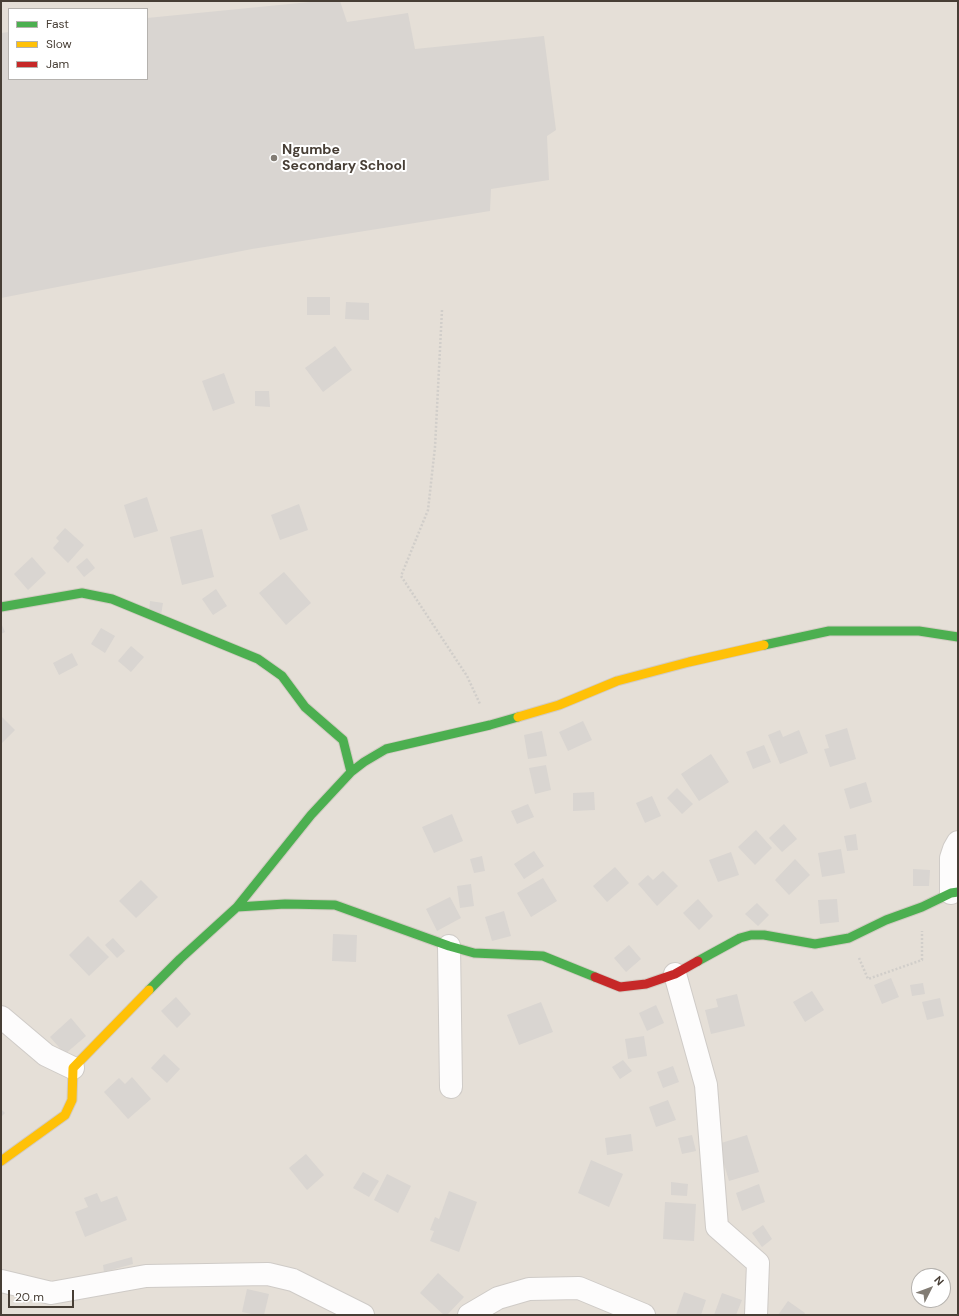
<!DOCTYPE html>
<html>
<head>
<meta charset="utf-8">
<style>
  body { margin:0 }
  #map { position:relative; width:959px; height:1316px; overflow:hidden; background:#f1eeea; font-family:"DM Sans",sans-serif }
  canvas { display:block }
  .frame { position:absolute; inset:0; border:2px solid #473e35; pointer-events:none }
  .legend { position:absolute; left:8px; top:8px; width:140px; height:72px; box-sizing:border-box; background:#fff; border:1px solid #b5b2ae; margin:0; padding:5px 7px; list-style:none; font-size:12px; color:#473e35 }
  .legend li { display:flex; align-items:center; gap:8px; height:20px }
  .legend b { width:20px; border:1px solid #b5b2ae }
  .north { position:absolute; left:911px; top:1268px; width:40px; height:40px; box-sizing:border-box; background:#fff; border:1px solid #b5b2ae; border-radius:50%; rotate:48deg; font-size:11px; font-weight:700; line-height:16px; text-align:center; color:#473e35 }
  .north::after { content:''; display:block; margin:auto; width:14px; height:18px; background:#827c74; clip-path:polygon(50% 0,100% 100%,50% 72%,0 100%) }
  .scale { position:absolute; left:8px; top:1290px; width:66px; height:18px; box-sizing:border-box; border:2px solid #473e35; border-top:0; padding-left:5px; font-size:12px; line-height:14px; white-space:nowrap; color:#473e35; -webkit-text-stroke:3px #fff; paint-order:stroke }
</style>
</head>
<body>
<div id="map">
<canvas width="959" height="1316"></canvas>
<div class="frame"></div>
<ul class="legend">
<li><b style="height:5px;background:#4caf50"></b>Fast</li>
<li><b style="height:5px;background:#ffc107"></b>Slow</li>
<li><b style="height:5px;background:#c62828"></b>Jam</li>
</ul>
<div class="north">N</div>
<div class="scale">20 m</div>
</div>
<script>
const c = document.querySelector('canvas').getContext('2d');
c.lineJoin = 'round';
function paint(path, color) { c.fillStyle = color; c.fill(path, 'evenodd'); }
const shape = rows => new Path2D(rows.map(r => 'M' + r).join(''));
function trace(path, color, width, dash) { c.strokeStyle = color; c.lineWidth = width; c.lineCap = dash ? 'butt' : 'round'; c.setLineDash(dash || []); c.stroke(path); }
function write(font, color, halo, rows, align = 'center') {
  c.font = font + ' "DM Sans",sans-serif'; c.lineWidth = 4; c.setLineDash([]); c.textBaseline = 'middle'; c.strokeStyle = halo; c.fillStyle = color; for (const [text, x, y, turn = 0] of rows) {
    c.save(); c.translate(x, y); c.rotate((+turn || 0) * Math.PI / 180); c.textAlign = isNaN(turn) ? turn : align; if (halo) c.strokeText(text, 0, 0); c.fillText(text, 0, 0); c.restore();
  }
}
paint(shape([
  [1,1,958,1,958,1315,1,1315],
  [9,9,147,9,147,79,9,79],
  [919,1276,943,1276,943,1300,919,1300]
]), '#e5dfd7');
paint(shape([
  [320,1,340,1,347,22,408,13,415,49,544,36,556,130,547,136,549,180,491,189,490,211,252,249,1,298,1,33,9,32,9,79,147,79,147,18],
  [307,297,330,297,330,315,307,315],
  [346,302,369,303,369,320,345,319],
  [335,346,352,370,323,392,305,368],
  [224,373,235,403,213,411,202,381],
  [255,391,269,391,270,407,255,406],
  [147,497,158,531,134,538,124,505],
  [299,504,308,530,280,540,271,515],
  [65,528,84,545,68,563,53,548,59,541,56,538],
  [202,529,214,577,182,585,170,537],
  [32,557,46,573,28,590,14,574],
  [87,558,95,568,84,577,76,567],
  [284,572,311,603,286,625,259,593],
  [216,589,227,606,213,615,202,599],
  [150,601,163,603,161,615,149,614],
  [1,623,5,632,1,634],
  [101,628,115,636,105,653,91,644],
  [131,646,144,657,131,672,118,661],
  [72,653,78,665,59,675,53,663],
  [1,716,15,730,1,744],
  [583,721,592,740,568,751,559,732],
  [847,728,856,759,830,767,824,749,829,748,825,735],
  [780,730,783,737,799,730,808,753,780,764,768,735],
  [542,731,547,756,528,759,524,735],
  [764,745,771,762,753,769,746,752],
  [711,754,729,782,699,801,681,774],
  [546,765,551,790,535,794,529,768],
  [866,782,872,802,850,809,844,789],
  [677,788,693,804,682,814,667,798],
  [594,792,595,810,573,811,573,793],
  [652,796,661,816,645,823,636,803],
  [528,804,534,817,517,824,511,811],
  [452,814,463,841,434,853,422,827],
  [784,824,797,839,782,852,769,838],
  [756,830,772,848,755,865,738,847],
  [856,834,858,850,847,851,844,836],
  [841,849,845,873,822,877,818,853],
  [534,851,544,866,524,879,514,864],
  [731,852,739,875,718,882,709,860],
  [482,856,485,871,474,873,470,859],
  [795,859,810,875,789,895,775,880],
  [615,867,629,883,607,902,593,886],
  [913,869,930,870,929,886,913,886],
  [663,871,678,886,657,906,638,884,648,875,653,880],
  [543,878,557,901,531,917,517,893],
  [141,880,158,897,136,918,119,901],
  [471,884,474,906,460,908,457,886],
  [450,897,461,918,437,931,426,909],
  [698,899,713,916,699,930,683,913],
  [837,899,839,922,820,924,818,900],
  [757,903,769,915,758,926,745,914],
  [504,911,511,936,492,941,485,917],
  [333,934,357,935,356,962,332,961],
  [88,936,109,957,89,976,69,955],
  [113,938,125,951,117,958,105,945],
  [629,945,641,959,626,972,614,958],
  [891,978,899,997,882,1004,874,985],
  [923,983,925,994,912,996,910,985],
  [812,991,824,1010,805,1022,793,1002],
  [737,994,745,1026,711,1034,705,1010,718,1007,716,999],
  [176,997,191,1014,177,1028,161,1011],
  [940,998,944,1016,927,1020,922,1002],
  [541,1002,553,1032,519,1045,507,1015],
  [656,1005,664,1023,647,1031,639,1013],
  [71,1018,86,1036,65,1054,50,1037],
  [644,1036,647,1056,628,1059,625,1039],
  [164,1054,180,1069,167,1083,151,1068],
  [623,1060,632,1071,620,1079,612,1067],
  [673,1066,679,1082,663,1088,657,1072],
  [132,1077,151,1099,128,1119,104,1092,119,1078,125,1084],
  [668,1100,676,1120,656,1127,649,1107],
  [1,1109,5,1113,1,1117],
  [631,1134,633,1151,607,1155,605,1138],
  [692,1135,696,1151,682,1154,678,1138],
  [747,1135,759,1172,729,1181,718,1144],
  [306,1154,324,1175,307,1190,289,1168],
  [591,1160,623,1174,609,1207,578,1193],
  [363,1172,379,1181,369,1197,353,1188],
  [387,1174,411,1186,398,1213,374,1200],
  [671,1182,688,1184,687,1196,671,1195],
  [759,1184,765,1202,742,1211,736,1193],
  [449,1191,477,1202,459,1252,430,1241,434,1231,430,1230,435,1217,439,1219],
  [97,1193,101,1202,117,1196,127,1220,85,1237,75,1212,88,1207,84,1198],
  [665,1202,696,1204,694,1241,663,1239],
  [763,1225,772,1239,762,1247,752,1233],
  [132,1257,133,1264,104,1272,103,1265],
  [438,1273,464,1297,447,1315,444,1315,420,1293],
  [247,1289,269,1294,264,1315,256,1315,242,1312],
  [684,1292,706,1300,701,1315,676,1315],
  [722,1293,742,1300,736,1315,714,1315],
  [788,1301,805,1313,804,1315,778,1315]
]), '#d9d5d1');
const street = shape([
  [951,893,951,858,954,849,958,842],
  [449,946,451,1087],
  [675,974,706,1085,717,1227,758,1263,756,1315],
  [1,1017,46,1055,73,1068],
  [1,1281,51,1293,146,1276,268,1274,293,1280,363,1315],
  [469,1315,498,1298,529,1289,579,1288,644,1315]
]);
const fast = shape([
  [1,607,82,593,112,599,258,659,282,676,305,707,343,740,351,772],
  [764,645,829,631,919,631,958,637],
  [237,907,285,904,335,905,449,946,474,953,543,956,595,977],
  [698,961,740,938,751,935,764,935,815,944,849,938,886,920,922,907,951,893,958,892],
  [149,990,180,959,237,907,311,815,351,772,364,762,386,749,490,725,518,717]
]);
const slow = shape([
  [518,717,559,705,617,681,689,662,764,645],
  [1,1161,65,1115,72,1100,73,1068,149,990]
]);
const jam = shape([
  [595,977,620,987,646,984,675,974,698,961]
]);
trace(street, '#cfcbc7', 24);
trace(fast, '#d2cbc2', 11);
trace(slow, '#d2cbc2', 11);
trace(jam, '#d2cbc2', 11);
trace(shape([
  [442,310,435,447,428,510,401,576,467,676,480,704],
  [859,958,868,979,922,960,922,931]
]), '#d1ceca', 2.5, [2, 2]);
trace(street, '#fdfcfc', 22);
trace(fast, '#4caf50', 9);
trace(slow, '#ffc107', 9);
trace(jam, '#c62828', 9);
for (const [x, y, r, color] of [
  [274,158,4,"#827c74"]
]) { const dot = new Path2D(); dot.arc(x, y, r, 0, 2 * Math.PI); c.fillStyle = color; c.fill(dot); trace(dot, '#fff', 1.5); }
write('bold 14px', '#473e35', '#fff', [
  ["Ngumbe",282,150],
  ["Secondary School",282,166]
], 'left');
</script>
</body>
</html>
